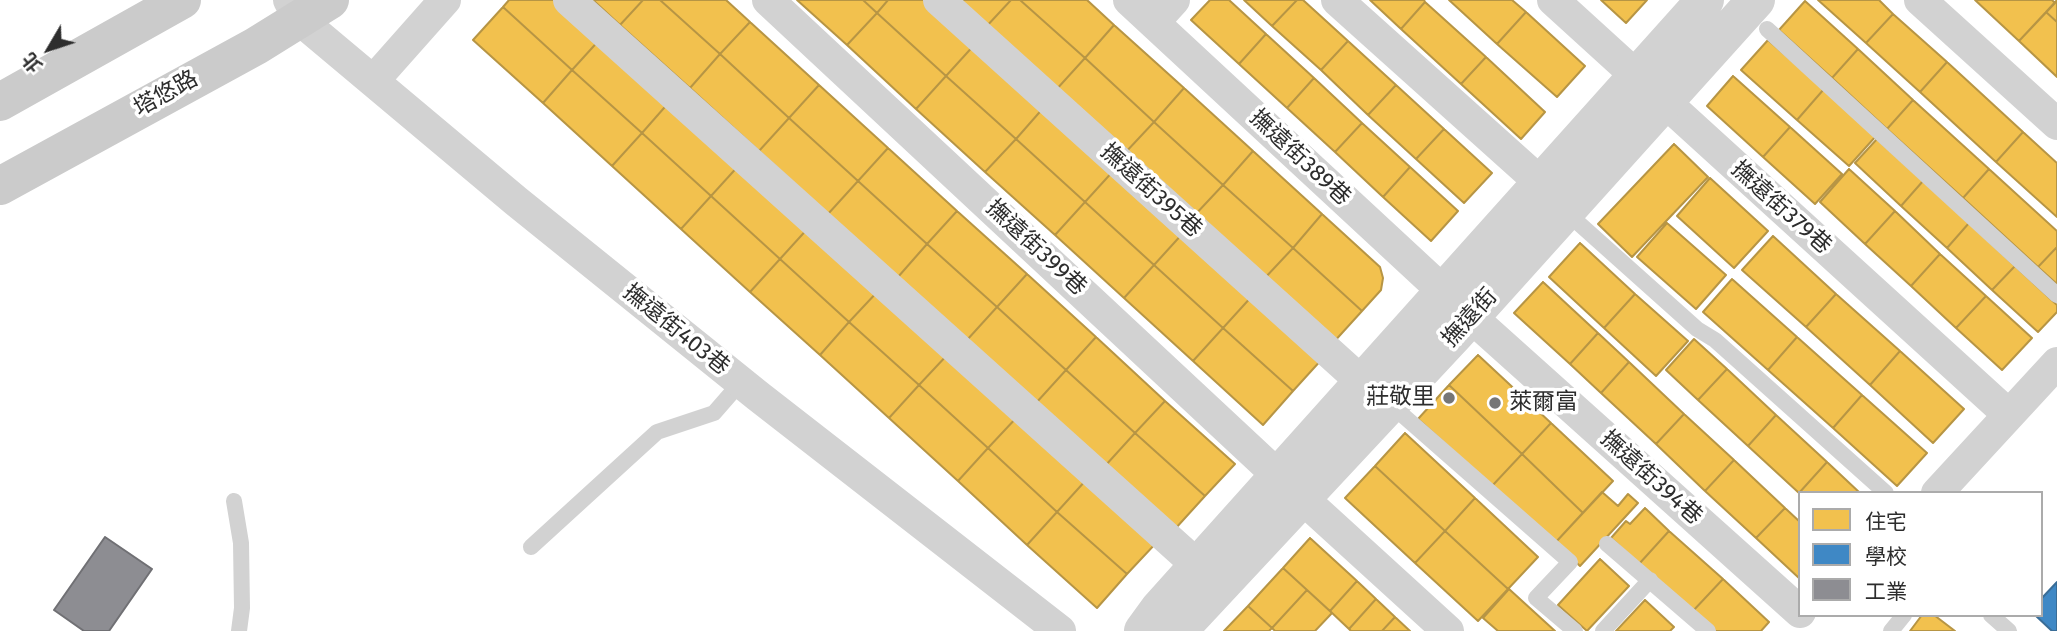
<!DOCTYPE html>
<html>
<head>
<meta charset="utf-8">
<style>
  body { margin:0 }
  #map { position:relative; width:2057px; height:631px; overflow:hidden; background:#fff; font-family:"Fira Sans","Noto Sans TC",sans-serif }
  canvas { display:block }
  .legend { position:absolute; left:1798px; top:491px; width:245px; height:126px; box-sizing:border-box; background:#fff; border:2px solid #ababab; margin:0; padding:9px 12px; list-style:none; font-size:21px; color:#2d2d2d }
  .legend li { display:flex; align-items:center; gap:14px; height:35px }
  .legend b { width:35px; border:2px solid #ababab }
  .north { position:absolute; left:14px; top:14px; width:70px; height:70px; -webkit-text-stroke:5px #fff; paint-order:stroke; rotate:231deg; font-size:19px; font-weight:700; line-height:28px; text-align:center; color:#2d2d2d }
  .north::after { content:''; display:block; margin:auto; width:24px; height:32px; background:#2d2d2d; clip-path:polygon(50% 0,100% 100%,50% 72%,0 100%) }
</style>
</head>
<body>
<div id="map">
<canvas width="2057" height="631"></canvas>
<ul class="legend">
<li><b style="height:19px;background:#f2c14e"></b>住宅</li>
<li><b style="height:19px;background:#3f88c5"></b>學校</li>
<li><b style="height:19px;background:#8d8d92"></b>工業</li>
</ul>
<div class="north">北</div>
</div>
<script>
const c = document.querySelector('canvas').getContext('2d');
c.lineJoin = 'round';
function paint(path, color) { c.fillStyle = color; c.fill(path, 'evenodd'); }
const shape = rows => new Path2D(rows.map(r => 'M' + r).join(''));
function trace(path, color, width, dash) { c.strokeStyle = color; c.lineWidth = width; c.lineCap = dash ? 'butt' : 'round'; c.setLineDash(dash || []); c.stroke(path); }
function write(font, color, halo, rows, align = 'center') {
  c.font = font + ' "Fira Sans","Noto Sans TC",sans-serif'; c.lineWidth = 7; c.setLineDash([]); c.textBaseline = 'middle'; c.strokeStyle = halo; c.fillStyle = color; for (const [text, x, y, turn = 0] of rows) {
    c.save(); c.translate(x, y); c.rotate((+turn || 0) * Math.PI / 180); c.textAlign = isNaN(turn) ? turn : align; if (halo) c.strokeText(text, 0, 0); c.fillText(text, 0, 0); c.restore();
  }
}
const homes = shape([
  [509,0,562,0,602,37,572,70,503,7,509,0],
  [593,0,643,0,620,25,593,0],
  [643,0,660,0,720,54,690,88,620,25,643,0],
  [660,0,726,0,750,22,720,54,660,0],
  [797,0,863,0,877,13,847,45,797,0],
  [863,0,888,0,877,13,863,0],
  [888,0,929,0,976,43,946,76,877,13,888,0],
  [955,0,1011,0,985,28,955,0],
  [1011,0,1020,0,1085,58,1055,91,985,28,1011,0],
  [1020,0,1087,0,1114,25,1085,58,1020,0],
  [1210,0,1229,0,1266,34,1239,64,1191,20,1210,0],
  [1244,0,1297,0,1272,26,1244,0],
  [1297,0,1303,0,1348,41,1321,70,1272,26,1297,0],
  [1370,0,1424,0,1425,2,1401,29,1370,0],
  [1449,0,1512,0,1526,12,1497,44,1449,0],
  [1601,0,1647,0,1626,23,1601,0],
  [1818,0,1879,0,1893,14,1866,43,1818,0],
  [1975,0,2052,0,2055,3,2019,41,1975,0],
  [2057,0,2057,22,2046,12,2057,0],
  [1805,1,1858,49,1832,78,1779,30,1805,1],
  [1425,2,1486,57,1461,84,1401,29,1425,2],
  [503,7,572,70,543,103,473,40,503,7],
  [1526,12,1585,66,1557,97,1497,44,1526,12],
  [2046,12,2057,22,2057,77,2019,41,2046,12],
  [877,13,946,76,916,109,847,45,877,13],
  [1893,14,1947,62,1920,92,1866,43,1893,14],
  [750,22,819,85,789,118,720,54,750,22],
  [1114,25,1184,88,1154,122,1085,58,1114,25],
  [1266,34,1314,78,1287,108,1239,64,1266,34],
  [602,37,671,100,642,133,572,70,602,37],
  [1768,40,1824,89,1797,120,1741,70,1768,40],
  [1348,41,1396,85,1368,115,1321,70,1348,41],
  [976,43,1045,106,1016,139,946,76,976,43],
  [1858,49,1913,100,1887,129,1832,78,1858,49],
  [720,54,789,118,759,151,690,88,720,54],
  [1486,57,1545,112,1521,139,1461,84,1486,57],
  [1085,58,1154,122,1124,154,1055,91,1085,58],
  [1947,62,2023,132,1996,162,1920,92,1947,62],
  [572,70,642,133,612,166,543,103,572,70],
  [946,76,1016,139,985,172,916,109,946,76],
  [1733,76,1790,127,1763,157,1707,106,1733,76],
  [1314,78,1362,123,1335,152,1287,108,1314,78],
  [819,85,888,148,858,181,789,118,819,85],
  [1396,85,1444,129,1416,159,1368,115,1396,85],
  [1184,88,1253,151,1223,185,1154,122,1184,88],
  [1824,89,1876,136,1849,166,1797,120,1824,89],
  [671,100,741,163,711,196,642,133,671,100],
  [1913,100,1989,169,1963,198,1887,129,1913,100],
  [1045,106,1115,169,1085,202,1016,139,1045,106],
  [789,118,858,181,828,214,759,151,789,118],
  [1154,122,1223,185,1193,217,1124,154,1154,122],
  [1362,123,1410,167,1383,197,1335,152,1362,123],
  [1790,127,1842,174,1815,204,1763,157,1790,127],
  [1444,129,1492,173,1464,203,1416,159,1444,129],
  [2023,132,2057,163,2057,217,1996,162,2023,132],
  [642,133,711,196,681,229,612,166,642,133],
  [1016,139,1085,202,1055,235,985,172,1016,139],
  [1877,139,1923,181,1901,206,1855,163,1877,139],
  [1674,144,1708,177,1632,257,1598,224,1674,144],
  [888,148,957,211,927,244,858,181,888,148],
  [1253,151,1322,214,1293,248,1223,185,1253,151],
  [741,163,810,226,780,259,711,196,741,163],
  [1410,167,1458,211,1431,241,1383,197,1410,167],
  [1115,169,1184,232,1154,265,1085,202,1115,169],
  [1849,169,1895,211,1865,244,1820,202,1849,169],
  [1989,169,2057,231,2057,247,2038,267,1963,198,1989,169],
  [1710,178,1768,231,1734,268,1677,216,1710,178],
  [858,181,927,244,898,277,828,214,858,181],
  [1923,181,1969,223,1947,248,1901,206,1923,181],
  [1223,185,1293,248,1263,280,1193,217,1223,185],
  [711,196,780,259,750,292,681,229,711,196],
  [1085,202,1154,265,1124,298,1055,235,1085,202],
  [957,211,1027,274,997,307,927,244,957,211],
  [1895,211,1940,254,1911,286,1865,244,1895,211],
  [1322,214,1380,267,1383,278,1381,290,1362,311,1293,248,1322,214],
  [1667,223,1726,275,1696,309,1637,257,1667,223],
  [1969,223,2015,266,1992,290,1947,248,1969,223],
  [810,226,879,290,849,322,780,259,810,226],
  [1184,232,1253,295,1223,328,1154,265,1184,232],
  [1773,236,1836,294,1806,327,1742,270,1773,236],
  [1580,243,1635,294,1604,328,1549,277,1580,243],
  [927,244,997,307,967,340,898,277,927,244],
  [2057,247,2057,284,2038,267,2057,247],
  [1293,248,1362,311,1332,344,1263,280,1293,248],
  [1940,254,1986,296,1956,328,1911,286,1940,254],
  [780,259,849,322,820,355,750,292,780,259],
  [1154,265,1223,328,1193,361,1124,298,1154,265],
  [2015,266,2057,305,2057,312,2038,332,1992,290,2015,266],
  [1027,274,1096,337,1066,370,997,307,1027,274],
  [1732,279,1797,337,1768,370,1703,312,1732,279],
  [1543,282,1598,333,1570,364,1514,313,1543,282],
  [879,290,949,353,919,385,849,322,879,290],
  [1635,294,1688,341,1656,376,1604,328,1635,294],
  [1836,294,1900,351,1870,385,1806,327,1836,294],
  [1253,295,1323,358,1293,391,1223,328,1253,295],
  [1986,296,2032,338,2002,370,1956,328,1986,296],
  [997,307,1066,370,1036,403,967,340,997,307],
  [849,322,919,385,889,418,820,355,849,322],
  [1223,328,1293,391,1263,425,1193,361,1223,328],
  [1598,333,1629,362,1601,393,1570,364,1598,333],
  [1096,337,1165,401,1135,433,1066,370,1096,337],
  [1797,337,1862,395,1833,428,1768,370,1797,337],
  [1694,339,1727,369,1698,400,1666,370,1694,339],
  [1900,351,1964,409,1933,443,1870,385,1900,351],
  [949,353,1018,416,988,448,919,385,949,353],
  [1478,355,1551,423,1522,454,1449,385,1478,355],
  [1629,362,1684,414,1656,444,1601,393,1629,362],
  [1727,369,1776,415,1748,446,1698,400,1727,369],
  [1066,370,1135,433,1105,466,1036,403,1066,370],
  [919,385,988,448,958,481,889,418,919,385],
  [1449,385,1522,454,1492,486,1418,419,1449,385],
  [1862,395,1927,453,1897,486,1833,428,1862,395],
  [1165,401,1235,464,1205,496,1135,433,1165,401],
  [1684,414,1734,460,1705,491,1656,444,1684,414],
  [1776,415,1827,462,1799,493,1748,446,1776,415],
  [1018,416,1087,479,1057,512,988,448,1018,416],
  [1551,423,1613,481,1583,513,1522,454,1551,423],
  [1135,433,1205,496,1175,529,1105,466,1135,433],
  [1405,433,1475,498,1445,531,1375,466,1405,433],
  [988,448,1057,512,1027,545,958,481,988,448],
  [1522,454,1583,513,1555,543,1492,486,1522,454],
  [1734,460,1785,508,1756,538,1705,491,1734,460],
  [1827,462,1860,493,1799,493,1827,462],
  [1375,466,1445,531,1415,563,1345,498,1375,466],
  [1087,479,1157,542,1127,574,1057,512,1087,479],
  [1602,492,1618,506,1628,494,1638,503,1580,566,1555,543,1602,492],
  [1475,498,1538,557,1508,589,1445,531,1475,498],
  [1645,508,1669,531,1639,564,1611,538,1626,521,1630,524,1645,508],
  [1785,508,1800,522,1800,579,1756,538,1785,508],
  [1057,512,1127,574,1097,608,1027,545,1057,512],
  [1445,531,1508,589,1478,621,1415,563,1445,531],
  [1669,531,1723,579,1692,612,1639,564,1669,531],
  [1310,538,1357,581,1330,611,1283,568,1310,538],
  [1600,559,1629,586,1587,631,1558,605,1600,559],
  [1283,568,1307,590,1272,628,1248,606,1283,568],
  [1723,579,1769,622,1761,631,1713,631,1692,612,1723,579],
  [1357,581,1376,599,1349,629,1330,611,1357,581],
  [1509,589,1555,631,1498,631,1483,618,1509,589],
  [1307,590,1332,613,1315,631,1275,631,1272,628,1307,590],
  [1376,599,1395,617,1382,631,1351,631,1349,629,1376,599],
  [1645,600,1674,627,1670,631,1616,631,1645,600],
  [1248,606,1272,628,1269,631,1224,631,1248,606],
  [1922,615,1934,615,1955,631,1910,631,1922,615],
  [1395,617,1410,631,1382,631,1395,617]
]);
paint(homes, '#f2c14e');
trace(homes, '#b79544', 2);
const schools = shape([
  [2057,582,2057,631,2052,631,2035,615,2041,615,2041,599,2057,582]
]);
paint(schools, '#3f88c5');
trace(schools, '#3a6d97', 2);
const industry = shape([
  [105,537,152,569,109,631,84,631,54,610,105,537]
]);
paint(industry, '#8d8d92');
trace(industry, '#707074', 2);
trace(shape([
  [1767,29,2057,295],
  [1565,211,1697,329,1715,340,1886,493],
  [1390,404,1570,562,1536,598,1575,631],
  [234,501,241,543,242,608,239,631],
  [1607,544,1708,631],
  [531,547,657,432,714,413,741,382],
  [1991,615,2009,631],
  [1603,631,1650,580],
  [1891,631,1904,615]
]), '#d2d2d2', 16);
trace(shape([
  [289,0,299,19,516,201,758,396,1060,631],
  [569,0,1197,565],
  [768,0,1302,498,1448,631],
  [939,0,1362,382],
  [1129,0,1471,317,1800,612],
  [1337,0,1541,183],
  [1553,0,2009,415],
  [1920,0,2057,124],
  [1154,22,1174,0],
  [374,80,445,0],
  [1937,493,2057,363]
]), '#d2d2d2', 32);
trace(shape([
  [1143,631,1159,609,1705,0],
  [1178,631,1456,333,1756,0]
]), '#d2d2d2', 38);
trace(shape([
  [0,102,182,0],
  [0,186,256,46,330,0]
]), '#cbcbcb', 38);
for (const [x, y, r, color] of [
  [1449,398,7,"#767676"],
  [1495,403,7,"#767676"]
]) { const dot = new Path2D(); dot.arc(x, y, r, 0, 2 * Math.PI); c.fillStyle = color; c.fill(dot); trace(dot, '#fff', 2.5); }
write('23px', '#2d2d2d', '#fff', [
  ["塔悠路",166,94,-29],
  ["撫遠街389巷",1300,158,43],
  ["撫遠街395巷",1151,191,42],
  ["撫遠街379巷",1781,208,42],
  ["撫遠街399巷",1036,248,43],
  ["撫遠街",1470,318,-48],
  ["撫遠街403巷",676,330,39],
  ["撫遠街394巷",1651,478,42]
]);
write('23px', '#2d2d2d', '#fff', [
  ["莊敬里",1435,398],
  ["萊爾富",1509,403,"left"]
], 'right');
</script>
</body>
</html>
